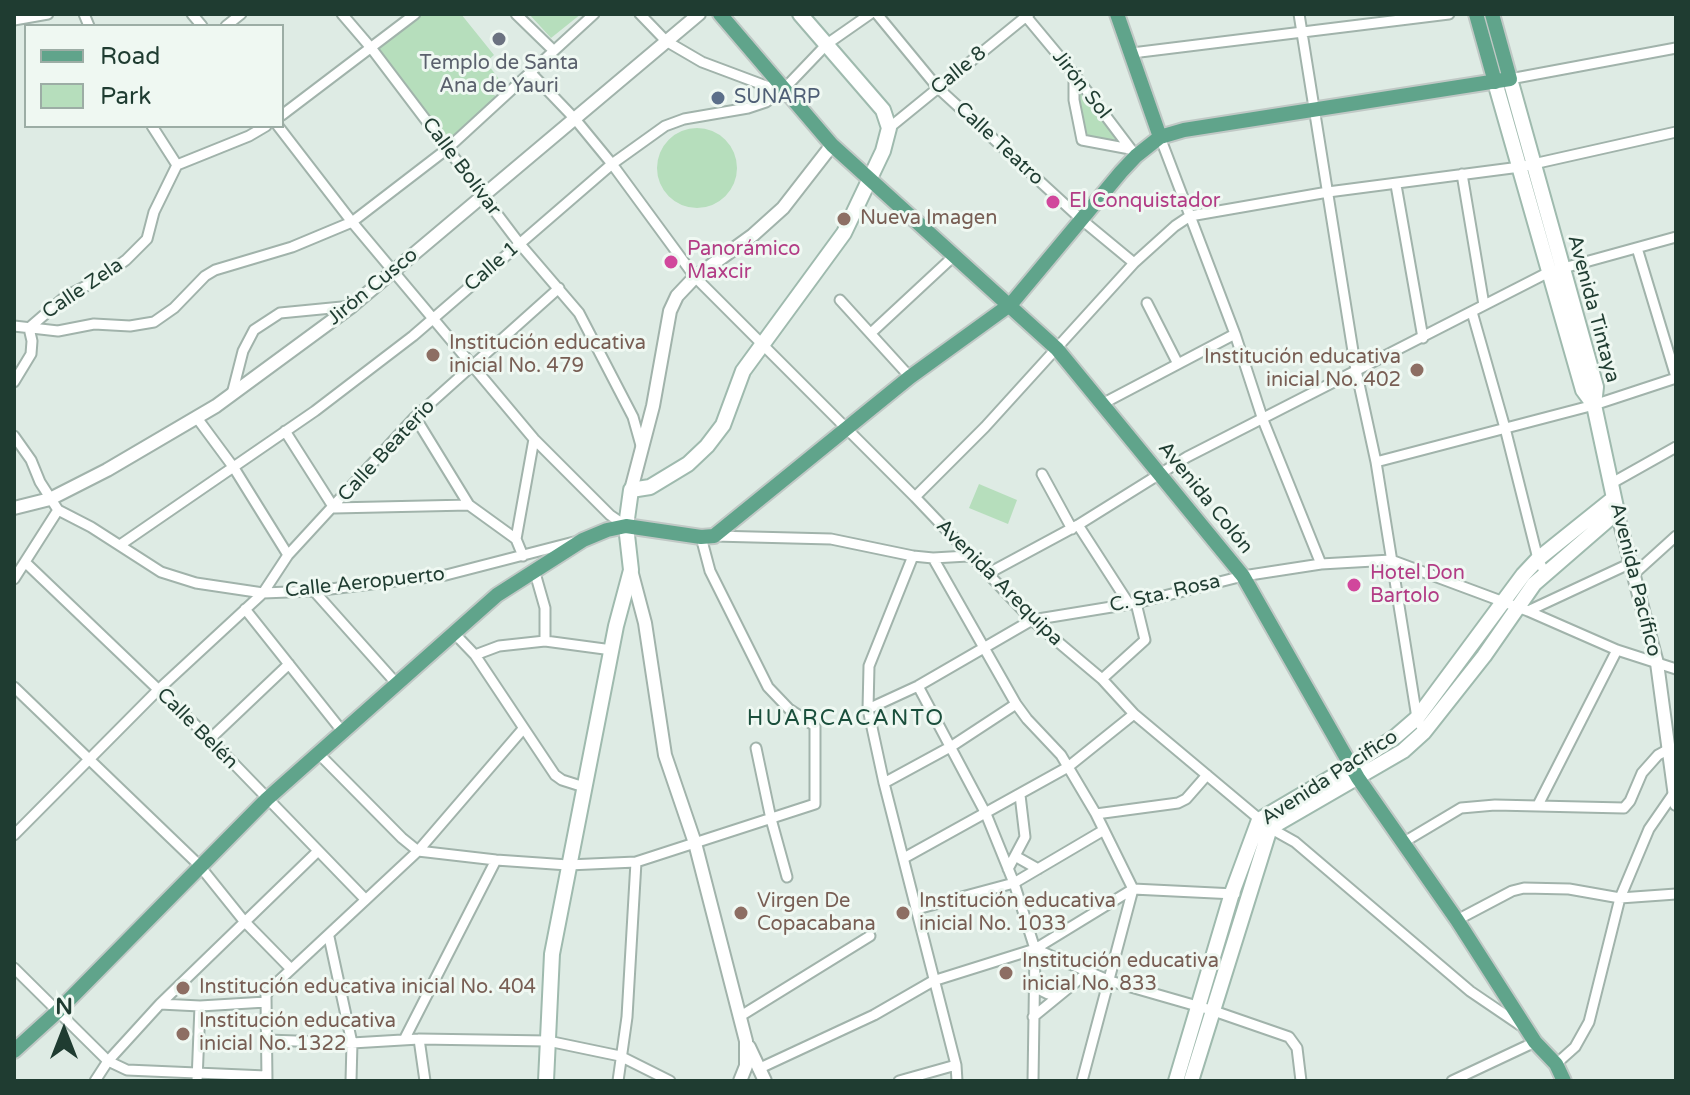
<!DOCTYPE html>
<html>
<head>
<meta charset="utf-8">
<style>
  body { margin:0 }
  #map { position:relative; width:1690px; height:1095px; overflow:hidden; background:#deebe4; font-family:"Varela Round",sans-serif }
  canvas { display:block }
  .frame { position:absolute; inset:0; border:16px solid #1f3c31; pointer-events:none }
  .legend { position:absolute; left:24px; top:24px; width:260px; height:104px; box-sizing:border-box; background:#eff8f2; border:2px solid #9cada5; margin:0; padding:10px 14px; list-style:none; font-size:24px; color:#1f3c31 }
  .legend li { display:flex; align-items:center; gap:16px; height:40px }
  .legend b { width:40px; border:2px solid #9cada5 }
  .north { position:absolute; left:24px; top:991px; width:80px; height:80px; -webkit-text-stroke:6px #eff8f2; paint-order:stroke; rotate:0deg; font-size:22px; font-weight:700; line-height:32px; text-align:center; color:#1f3c31 }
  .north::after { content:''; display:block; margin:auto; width:28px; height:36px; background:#1f3c31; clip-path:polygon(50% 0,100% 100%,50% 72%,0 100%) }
</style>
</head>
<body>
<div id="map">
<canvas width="1690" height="1095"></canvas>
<div class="frame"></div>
<ul class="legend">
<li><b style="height:10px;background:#60a48b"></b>Road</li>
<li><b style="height:22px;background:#b6debc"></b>Park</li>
</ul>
<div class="north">N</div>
</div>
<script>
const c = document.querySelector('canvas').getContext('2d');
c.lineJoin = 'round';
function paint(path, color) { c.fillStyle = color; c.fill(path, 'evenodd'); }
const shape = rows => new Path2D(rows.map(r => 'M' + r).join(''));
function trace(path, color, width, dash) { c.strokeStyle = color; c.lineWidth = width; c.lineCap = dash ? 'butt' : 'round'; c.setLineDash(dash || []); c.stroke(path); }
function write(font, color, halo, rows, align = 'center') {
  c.font = font + ' "Varela Round",sans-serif'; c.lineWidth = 6; c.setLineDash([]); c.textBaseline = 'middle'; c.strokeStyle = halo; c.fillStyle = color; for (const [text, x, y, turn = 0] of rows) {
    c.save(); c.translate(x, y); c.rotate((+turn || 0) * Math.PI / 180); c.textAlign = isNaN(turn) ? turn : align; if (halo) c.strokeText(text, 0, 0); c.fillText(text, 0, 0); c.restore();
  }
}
paint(shape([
  [420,14,461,14,494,55,486,62,499,79,488,88,497,98,449,144,376,50],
  [529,14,581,14,551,38],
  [1076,83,1120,141,1120,144,1084,138,1078,116],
  '657 168a40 40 0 1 1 80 0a40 40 0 1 1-80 0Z',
  [979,484,1017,500,1008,524,969,508]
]), '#b6debc');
const minor = shape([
  [84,14,89,26],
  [192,14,202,26],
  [342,14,372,49,519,243,579,313,633,417,642,449],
  [516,14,553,50],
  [640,14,666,41,702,62,766,86,784,89],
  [877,14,938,88,1082,220,1134,263],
  [1024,14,1074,74,1136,156],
  [1299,14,1356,370,1376,462,1417,718,1424,732],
  [14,20,48,14],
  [226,26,241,14],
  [1132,53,1449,14],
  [530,72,575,119,612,164,695,277,915,497,1032,620,1102,679,1134,714,1270,828,1295,842,1470,991,1520,1025],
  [1074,74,1074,100,1082,140,1130,149],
  [1510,79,1676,48],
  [282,115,415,14],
  [152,126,177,165],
  [278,126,352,222,534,439,610,515,626,526],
  [889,128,1029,14],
  [1160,137,1235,334,1263,420,1321,564],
  [1462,174,1484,305],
  [1396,185,1423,338],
  [1637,248,1676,377],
  [840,300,910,377],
  [1147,303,1178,364],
  [1472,312,1505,428,1538,559,1545,573],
  [14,326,58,331,94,324,130,326,154,322,174,308,205,276,215,270,292,247,352,222,447,149,594,14],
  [871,333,955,255],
  [14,382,31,354,32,341,29,328,66,296,98,280,126,260,147,239,154,212,177,165,249,136,266,126],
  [232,394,243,351,254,330,280,313,352,306],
  [1102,404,1235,334],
  [415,417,469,505,516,539],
  [197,418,234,468,288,555],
  [285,431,334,508,469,505],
  [14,436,31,460,40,482,58,510,91,527,161,572,196,583,263,593,314,591,446,575,574,542],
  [1376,462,1594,405,1676,378],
  [1042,474,1072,529],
  [1612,483,1676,447],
  [915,497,985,427,1134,263,1175,226,1190,216,1328,192,1520,167,1676,132],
  [1078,525,1129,604],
  [714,536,831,539,913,556,933,558,968,556],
  [120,545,315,411,413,336,612,164,665,126,684,119,748,108,766,102,784,89,827,44,870,14],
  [523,556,516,539,534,439],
  [913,556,869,666,868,709,884,783,956,1065,957,1081],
  [933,558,1016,704,1027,719,1061,755,1096,814,1133,889,1082,1081],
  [26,563,210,739,365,899],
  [535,573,545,608,545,641],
  [989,573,1078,525,1187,457,1549,272,1676,237],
  [1634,574,1676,536],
  [14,579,58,510],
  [314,591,396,683],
  [245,609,342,731],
  [1528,611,1631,563],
  [453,632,475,655,555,775,562,780,584,787],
  [475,655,499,646,545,641,612,650],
  [1102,679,1145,640,1136,603],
  [918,686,986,814,1014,883,1035,949,1033,1081],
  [14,687,199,865,244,921,291,969],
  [868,709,918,686,1032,620,1136,603,1243,576,1321,564,1391,560,1528,611,1617,650,1676,669],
  [210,739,289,664],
  [756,748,771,819,787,877],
  [319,754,402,838,418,851,496,860,568,865,636,862,815,804,815,726,789,709,768,687,710,571,701,537],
  [884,783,952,746,1016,704],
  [1538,805,1617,650],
  [1096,814,1178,803,1186,799,1207,775],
  [14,835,158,690,263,593,288,555,415,417,559,288],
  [1404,842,1461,808,1495,805,1624,808,1630,801,1642,773,1658,755,1669,749],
  [1015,856,1038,869],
  [904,858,1068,767,1134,714],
  [1008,869,1025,837,1020,795],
  [917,909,1014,883,1104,830],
  [1457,920,1512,891,1524,888,1569,889,1620,898,1676,894],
  [329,937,352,1043,351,1081],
  [1035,949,1110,981,1211,1010,1289,1037,1297,1048,1301,1081],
  [14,968,108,1061,127,1070,266,1076],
  [1034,987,1048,994,1060,994],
  [160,1004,200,1006,266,1002],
  [739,1017,870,936],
  [1033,1017,1088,972],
  [419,1039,425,1081],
  [267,1040,352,1043,419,1039,548,1041,620,1056,670,1081],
  [404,1040,496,860],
  [1556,1064,1575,1047,1589,1022,1620,898,1649,829,1676,790],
  [758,1069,874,1015,933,981,1035,949,1133,889,1235,894],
  [95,1081,108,1061,160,1004,317,852],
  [197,1081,200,1006],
  [267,1081,266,996,269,990,418,851,523,729],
  [618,1081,627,1017,636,862],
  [899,1081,956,1065],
  [1452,1081,1535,1042]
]);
const tertiary = shape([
  [631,490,653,406,670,311,677,296,695,277,753,235,783,208,832,145],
  [14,508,50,499,107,470,216,406,352,306,699,14],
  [1617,512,1657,663,1676,804],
  [631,570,645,623,665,755,695,843,746,1041,746,1066,740,1081],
  [749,1047,765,1081]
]);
const secondary = shape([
  [1495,82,1583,390,1594,405],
  [546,1081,552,954,616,626,631,570,626,526,631,490,650,487,688,464,707,446,723,425,743,371,844,233,883,151,889,128,883,110,800,14],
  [1176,1081,1232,893,1259,820,1351,766,1395,737,1417,718,1523,575,1538,559,1614,498],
  [1191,1081,1270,828,1403,751,1424,732,1484,656,1534,584,1617,512,1594,405,1596,387,1510,79]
]);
const primary = shape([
  [720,14,832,145,1057,349,1243,576,1358,778,1457,920,1535,1042,1556,1064,1564,1081],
  [1117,14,1160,137],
  [1476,14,1495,82],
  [14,1051,57,1012,267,799,497,595,583,540,607,530,626,526,701,537,714,536,910,377,1011,304,1121,172,1136,156,1160,137,1184,130,1510,79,1492,14]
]);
trace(minor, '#a1b3ab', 13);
trace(tertiary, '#a1b3ab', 16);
trace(secondary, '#9fbaae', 18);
trace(primary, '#c0c8c5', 18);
trace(minor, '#fff', 9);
trace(tertiary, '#fff', 12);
trace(secondary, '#fff', 14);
trace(primary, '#60a48b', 14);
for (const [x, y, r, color] of [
  [499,39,8,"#6b7280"],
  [718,98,8,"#5c6f8a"],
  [1053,202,8,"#d1479c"],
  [844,219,8,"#8d6e63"],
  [671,262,8,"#d1479c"],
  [433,355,8,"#8d6e63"],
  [1417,370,8,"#8d6e63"],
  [1354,585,8,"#d1479c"],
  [741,913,8,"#8d6e63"],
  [903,913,8,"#8d6e63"],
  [1006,973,8,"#8d6e63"],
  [183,988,8,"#8d6e63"],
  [183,1034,8,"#8d6e63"]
]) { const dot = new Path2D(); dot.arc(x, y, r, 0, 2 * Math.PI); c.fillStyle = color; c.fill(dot); trace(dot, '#eff8f2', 3); }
write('20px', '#5b616d', '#eff8f2', [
  ["Templo de Santa",499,64],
  ["Ana de Yauri",499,87]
]);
write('20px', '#1f3c31', '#eff8f2', [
  ["Calle 8",959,71,-39],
  ["Jirón Sol",1081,85,52],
  ["Calle Teatro",999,144,43],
  ["Calle Bolívar",461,167,53],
  ["Calle 1",492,267,-41],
  ["Jirón Cusco",373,287,-39],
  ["Calle Zela",83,289,-34],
  ["Avenida Tintaya",1593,309,75],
  ["Calle Beaterio",387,451,-47],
  ["Avenida Colón",1205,498,51],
  ["Avenida Pacífico",1635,580,76],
  ["Calle Aeropuerto",365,583,-6],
  ["Avenida Arequipa",999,583,45],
  ["C. Sta. Rosa",1165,594,-13],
  ["Calle Belén",197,729,45],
  ["Avenida Pacifico",1330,778,-33]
]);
write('20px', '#4e5e75', '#eff8f2', [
  ["SUNARP",734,98]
], 'left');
write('20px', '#b23c85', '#eff8f2', [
  ["El Conquistador",1069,202],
  ["Panorámico",687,250],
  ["Maxcir",687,273],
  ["Hotel Don",1370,574],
  ["Bartolo",1370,597]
], 'left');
write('20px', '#785e54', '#eff8f2', [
  ["Nueva Imagen",860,219],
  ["Institución educativa",449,344],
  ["inicial No. 479",449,367],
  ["Institución educativa",1401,358,"right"],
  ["inicial No. 402",1401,381,"right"],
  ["Virgen De",757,902],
  ["Copacabana",757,925],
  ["Institución educativa",919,902],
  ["inicial No. 1033",919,925],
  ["Institución educativa",1022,962],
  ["inicial No. 833",1022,985],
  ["Institución educativa inicial No. 404",199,988],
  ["Institución educativa",199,1022],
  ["inicial No. 1322",199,1045]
], 'left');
c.letterSpacing = '2px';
write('22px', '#1a4f3c', '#eff8f2', [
  ["HUARCACANTO",846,719]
]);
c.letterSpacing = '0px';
</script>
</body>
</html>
